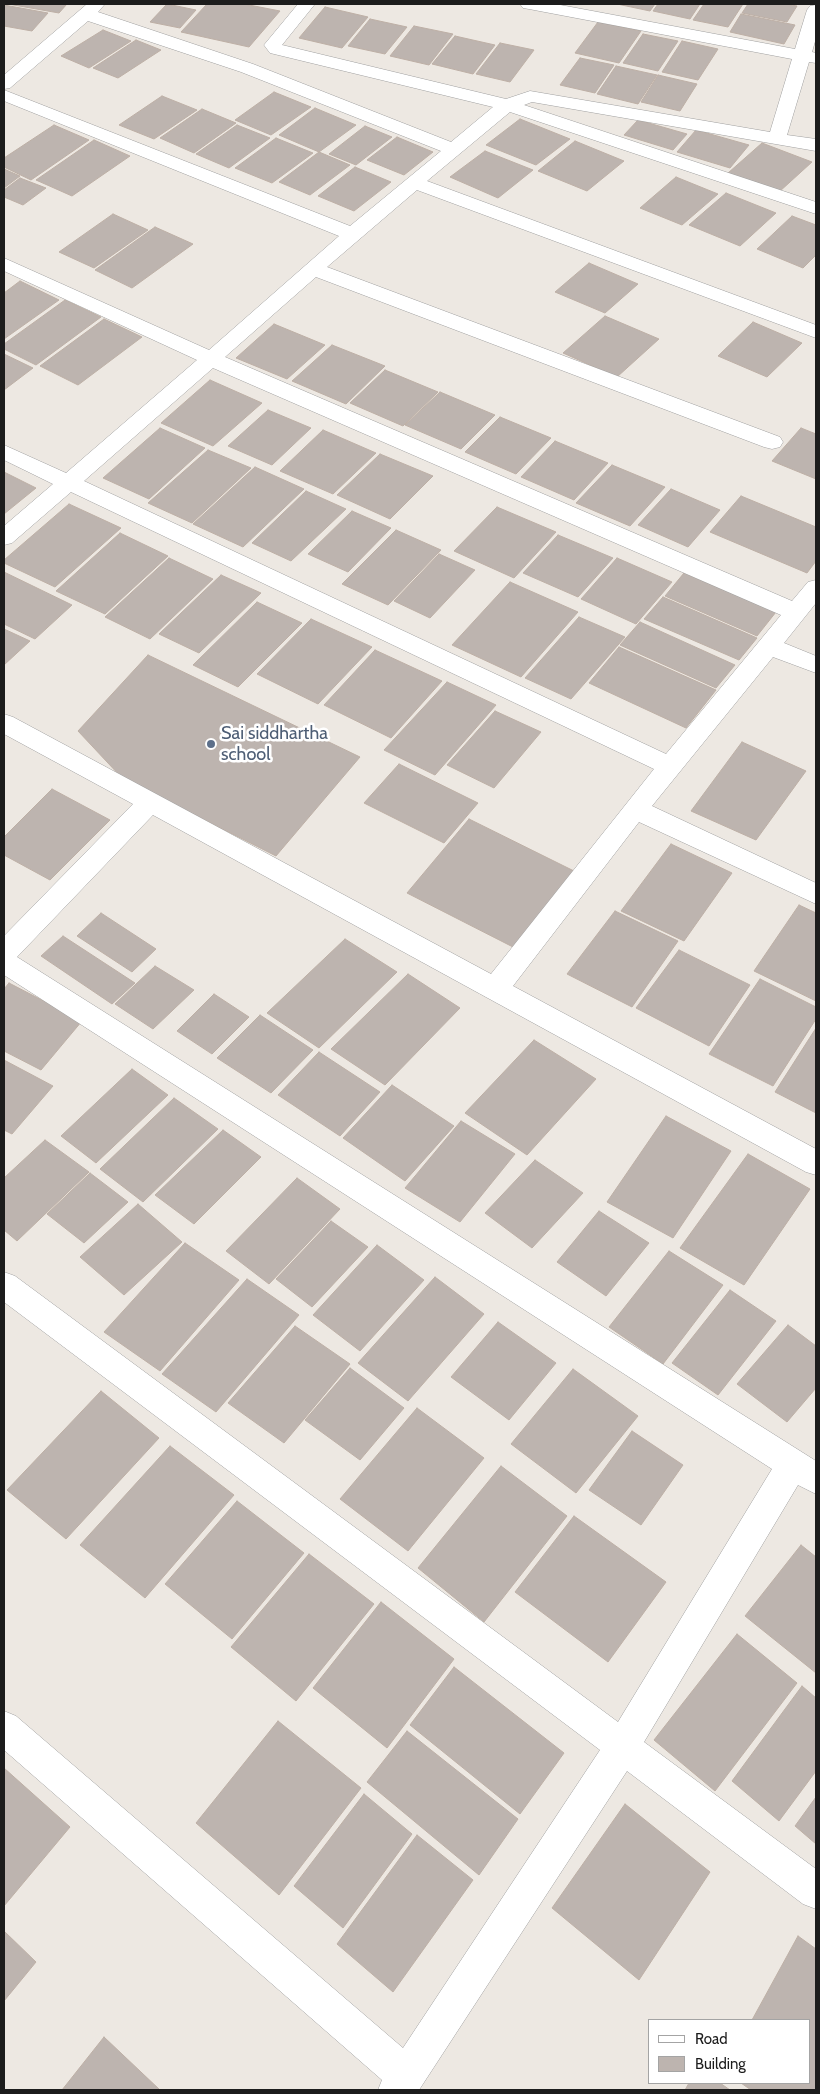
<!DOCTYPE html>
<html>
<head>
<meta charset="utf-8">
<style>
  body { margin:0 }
  #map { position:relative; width:820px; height:2094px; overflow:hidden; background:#ede8e2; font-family:Cabin,sans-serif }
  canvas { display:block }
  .frame { position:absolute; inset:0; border:5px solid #1c1c1c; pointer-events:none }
  .legend { position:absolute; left:648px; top:2019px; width:162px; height:65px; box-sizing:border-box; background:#fff; border:1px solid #a4a4a4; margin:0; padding:6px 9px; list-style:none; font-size:15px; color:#1c1c1c }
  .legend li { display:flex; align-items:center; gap:10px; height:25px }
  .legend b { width:25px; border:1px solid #a4a4a4 }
</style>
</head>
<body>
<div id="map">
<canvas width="820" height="2094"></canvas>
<div class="frame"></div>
<ul class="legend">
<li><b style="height:6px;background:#fff"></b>Road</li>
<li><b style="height:14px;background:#bdb4af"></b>Building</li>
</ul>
</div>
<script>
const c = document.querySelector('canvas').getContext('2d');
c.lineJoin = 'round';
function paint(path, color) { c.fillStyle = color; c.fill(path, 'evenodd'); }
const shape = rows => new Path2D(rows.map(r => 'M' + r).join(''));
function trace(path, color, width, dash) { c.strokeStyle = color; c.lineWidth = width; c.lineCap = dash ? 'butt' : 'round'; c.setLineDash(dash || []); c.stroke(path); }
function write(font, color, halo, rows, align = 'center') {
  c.font = font + ' Cabin,sans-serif'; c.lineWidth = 5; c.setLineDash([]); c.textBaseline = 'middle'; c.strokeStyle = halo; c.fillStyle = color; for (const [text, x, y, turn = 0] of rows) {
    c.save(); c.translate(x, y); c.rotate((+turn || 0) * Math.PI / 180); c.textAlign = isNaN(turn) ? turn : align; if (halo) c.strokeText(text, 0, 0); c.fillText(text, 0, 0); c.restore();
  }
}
const building = shape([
  [8,4,67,4,59,13,8,4],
  [167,4,196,10,180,28,150,22,167,4],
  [207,4,244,4,280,11,249,47,181,32,207,4],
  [617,4,655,4,650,11,617,4],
  [658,4,700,4,690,19,653,11,658,4],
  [704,4,743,4,728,27,693,20,704,4],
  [748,4,786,4,797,6,787,22,742,13,748,4],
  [4,5,48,13,32,31,4,26,4,5],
  [325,7,368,17,342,48,299,38,325,7],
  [741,14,795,25,784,44,730,32,741,14],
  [370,19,407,27,385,54,348,46,370,19],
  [598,22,641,31,619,63,575,53,598,22],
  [414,26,453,34,429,65,390,56,414,26],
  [103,30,131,41,89,68,61,56,103,30],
  [643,34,678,41,658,71,623,63,643,34],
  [455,36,495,45,473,74,432,64,455,36],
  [136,40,161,50,118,78,93,68,136,40],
  [682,41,718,49,698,80,662,72,682,41],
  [500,43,534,50,510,82,476,74,500,43],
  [580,58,614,65,595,93,560,85,580,58],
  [616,66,657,75,638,104,597,94,616,66],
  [658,75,697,84,680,111,641,102,658,75],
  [274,92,311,107,271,135,235,120,274,92],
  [162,96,197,110,154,139,119,125,162,96],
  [315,108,356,125,319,152,279,135,315,108],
  [202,109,236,123,194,153,160,138,202,109],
  [520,119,570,139,536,165,486,145,520,119],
  [638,120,687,134,673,150,624,135,638,120],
  [54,125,89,140,31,180,4,167,4,158,54,125],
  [237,125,270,138,229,168,196,154,237,125],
  [365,126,392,137,356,165,329,154,365,126],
  [696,130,749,145,730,168,677,152,696,130],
  [397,137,433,152,404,175,367,160,397,137],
  [276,138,313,153,272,183,235,168,276,138],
  [94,140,130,156,72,196,36,180,94,140],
  [575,141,624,161,587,191,538,171,575,141],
  [762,143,812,162,779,192,728,173,762,143],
  [485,151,533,170,498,198,450,177,485,151],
  [319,152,350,165,310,195,279,182,319,152],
  [355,167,391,182,354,211,318,196,355,167],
  [4,169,20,176,4,188,4,169],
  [676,177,718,194,682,225,640,208,676,177],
  [20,178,46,188,23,205,4,197,4,190,20,178],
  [726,193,776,213,740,246,689,225,726,193],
  [113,214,148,230,94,268,59,252,113,214],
  [792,216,816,225,816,255,803,268,757,249,792,216],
  [155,227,193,244,132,288,95,270,155,227],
  [589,263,638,284,605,313,555,292,589,263],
  [20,281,59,300,4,339,4,293,20,281],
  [65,300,101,317,36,365,4,349,4,344,65,300],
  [605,316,659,339,617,377,563,353,605,316],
  [104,319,142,337,78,385,40,366,104,319],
  [753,322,802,343,767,377,718,356,753,322],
  [274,324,325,345,287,379,236,358,274,324],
  [332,345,385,366,346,404,292,381,332,345],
  [4,354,33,368,4,390,4,354],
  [385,370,438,392,403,426,350,403,385,370],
  [210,380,262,403,213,446,161,423,210,380],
  [440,392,495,415,461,449,405,425,440,392],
  [268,410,311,428,272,465,228,446,268,410],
  [500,417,551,438,516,474,465,452,500,417],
  [160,428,205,448,149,499,103,478,160,428],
  [801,428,816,434,816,479,772,461,801,428],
  [323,430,376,453,333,494,280,471,323,430],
  [555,441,608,463,574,500,521,477,555,441],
  [208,450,251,468,192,523,148,503,208,450],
  [380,454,433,476,390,519,337,495,380,454],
  [612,465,665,487,630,526,576,503,612,465],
  [255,467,304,489,243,547,193,524,255,467],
  [4,472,36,488,4,514,4,472],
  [671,489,720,510,688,547,638,525,671,489],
  [306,491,346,509,291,561,252,543,306,491],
  [741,496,816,527,816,561,807,573,710,532,741,496],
  [69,504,121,528,55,587,4,563,4,560,69,504],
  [497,507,556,532,514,578,454,551,497,507],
  [352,511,391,528,348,572,308,554,352,511],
  [396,530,441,550,388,605,342,584,396,530],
  [120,533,168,556,105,614,56,591,120,533],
  [558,535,613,558,578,597,523,573,558,535],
  [439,554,475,570,430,618,394,601,439,554],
  [169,558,213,579,150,639,105,617,169,558],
  [617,558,672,582,636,624,581,599,617,558],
  [4,572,72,605,35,639,4,624,4,572],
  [684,573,776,612,757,636,665,596,684,573],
  [221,575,261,593,199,653,159,634,221,575],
  [510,582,578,612,521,677,452,645,510,582],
  [663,597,757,638,739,660,644,619,663,597],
  [257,602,302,623,238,687,193,665,257,602],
  [579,617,625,637,571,699,525,678,579,617],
  [311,619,372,647,318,704,257,674,311,619],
  [640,622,735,665,716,688,620,645,640,622],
  [4,629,30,641,4,665,4,629],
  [619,647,716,690,686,728,589,683,619,647],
  [375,650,442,681,391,738,324,705,375,650],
  [148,655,360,757,276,856,122,778,78,731,148,655],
  [447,682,496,705,435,775,384,750,447,682],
  [495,711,541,732,494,788,447,765,495,711],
  [742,742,806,771,756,840,691,811,742,742],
  [399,764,478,803,444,843,364,803,399,764],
  [52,789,110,820,50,880,4,855,4,837,52,789],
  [469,819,574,871,513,947,407,893,469,819],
  [671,844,732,873,684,941,621,911,671,844],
  [799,905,816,913,816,1001,754,971,799,905],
  [615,911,678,941,632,1007,567,974,615,911],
  [101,913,156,949,132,972,77,936,101,913],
  [63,936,135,983,112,1004,41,956,63,936],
  [345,939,397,972,319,1048,267,1013,345,939],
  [679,950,750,985,709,1046,636,1008,679,950],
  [155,966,194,990,153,1029,115,1004,155,966],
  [408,974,460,1008,385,1085,331,1049,408,974],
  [760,979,816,1007,816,1019,773,1086,709,1054,760,979],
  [9,983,82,1021,41,1070,4,1051,4,989,9,983],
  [214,994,249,1017,212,1054,177,1031,214,994],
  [260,1015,313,1050,271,1093,217,1058,260,1015],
  [816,1028,816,1113,775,1092,816,1028],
  [534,1040,596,1079,527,1155,465,1113,534,1040],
  [319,1052,380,1092,340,1136,278,1095,319,1052],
  [4,1060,53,1086,12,1134,4,1130,4,1060],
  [132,1069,168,1095,96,1163,61,1136,132,1069],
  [392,1085,454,1126,405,1181,343,1138,392,1085],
  [174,1098,218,1129,143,1202,100,1169,174,1098],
  [666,1116,731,1151,673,1238,607,1202,666,1116],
  [461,1121,515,1154,460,1222,405,1188,461,1121],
  [223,1130,261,1157,194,1224,155,1195,223,1130],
  [45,1140,89,1172,17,1241,4,1230,4,1178,45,1140],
  [748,1154,810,1189,744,1285,680,1248,748,1154],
  [535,1160,583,1193,532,1248,485,1213,535,1160],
  [90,1173,128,1202,84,1243,47,1214,90,1173],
  [297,1178,340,1209,269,1284,226,1251,297,1178],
  [138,1204,182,1242,124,1295,80,1257,138,1204],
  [599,1211,649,1243,606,1296,557,1262,599,1211],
  [331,1221,368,1247,312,1307,276,1279,331,1221],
  [185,1243,239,1280,160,1371,104,1332,185,1243],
  [377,1245,424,1280,360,1351,313,1315,377,1245],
  [669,1251,723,1285,663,1364,609,1327,669,1251],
  [435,1277,484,1314,408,1401,358,1363,435,1277],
  [247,1279,299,1315,216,1412,162,1374,247,1279],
  [730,1290,776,1321,718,1395,672,1363,730,1290],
  [498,1322,556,1363,509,1420,451,1377,498,1322],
  [788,1325,816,1346,816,1388,787,1422,737,1384,788,1325],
  [295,1326,350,1364,284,1443,228,1403,295,1326],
  [350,1368,404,1408,360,1460,305,1420,350,1368],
  [573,1369,638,1416,576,1493,511,1444,573,1369],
  [101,1391,159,1438,66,1539,7,1490,101,1391],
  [417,1408,484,1458,408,1551,340,1499,417,1408],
  [632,1431,683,1465,641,1525,589,1490,632,1431],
  [170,1446,234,1495,145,1598,80,1545,170,1446],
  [501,1466,567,1516,484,1622,418,1568,501,1466],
  [237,1501,304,1553,232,1639,165,1584,237,1501],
  [574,1516,666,1582,608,1662,515,1592,574,1516],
  [801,1545,816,1557,816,1673,745,1616,801,1545],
  [309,1554,374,1604,296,1701,231,1647,309,1554],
  [381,1602,454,1659,387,1748,313,1688,381,1602],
  [737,1634,797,1683,715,1791,654,1740,737,1634],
  [454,1667,564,1753,520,1814,410,1725,454,1667],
  [802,1686,816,1698,816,1771,779,1821,732,1781,802,1686],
  [278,1721,361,1788,279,1895,196,1823,278,1721],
  [407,1731,518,1819,479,1875,367,1782,407,1731],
  [4,1768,70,1827,4,1906,4,1768],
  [364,1794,412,1834,343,1928,294,1886,364,1794],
  [816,1797,816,1844,795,1826,816,1797],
  [625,1804,710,1872,639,1980,552,1908,625,1804],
  [417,1835,473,1880,393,1992,337,1944,417,1835],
  [4,1931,36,1962,4,2001,4,1931],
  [798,1936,816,1949,816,2090,751,2090,741,2083,809,2083,809,2020,752,2020,798,1936],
  [104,2037,160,2090,62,2090,104,2037],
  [689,2083,720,2083,730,2090,685,2090,689,2083]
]);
paint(building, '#bdb4af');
trace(building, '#bdafa5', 1);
const minor = shape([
  [87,4,105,4,98,12,253,64,451,142,493,107,270,53,264,45,298,4,315,4,282,45,506,99,530,91,770,132,792,59,529,9,523,8,520,4,555,4,795,49,807,10,810,6,816,5,816,38,812,52,816,53,816,63,809,62,787,135,816,139,816,151,532,102,524,105,816,202,816,214,510,112,427,181,816,325,816,338,417,190,327,267,780,437,783,442,780,447,772,449,764,447,316,277,225,357,792,601,808,582,816,580,816,603,784,643,816,656,816,673,773,657,652,806,816,883,816,904,639,822,513,986,816,1149,816,1175,806,1172,153,815,17,957,816,1461,816,1494,798,1485,644,1742,816,1869,816,1909,803,1904,627,1771,419,2090,378,2090,382,2080,4,1750,4,1711,16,1716,403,2048,600,1750,4,1302,4,1272,15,1276,618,1722,772,1469,4,975,4,936,133,804,4,734,4,714,13,717,491,974,654,769,71,492,12,543,4,545,4,526,53,484,4,460,4,445,66,473,197,360,4,271,4,258,209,350,339,236,4,101,4,90,350,226,441,151,241,72,88,21,10,88,4,89,4,75,87,4],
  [213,368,781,615,666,754,84,481,213,368]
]);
trace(minor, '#a0a0a0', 1);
paint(minor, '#fff');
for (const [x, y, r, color] of [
  [211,744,5,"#5c6f8a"]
]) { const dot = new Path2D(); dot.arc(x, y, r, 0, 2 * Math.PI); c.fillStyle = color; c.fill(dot); trace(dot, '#fff', 2); }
write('18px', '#4e5e75', '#fff', [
  ["Sai siddhartha",221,734],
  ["school",221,755]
], 'left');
</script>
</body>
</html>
